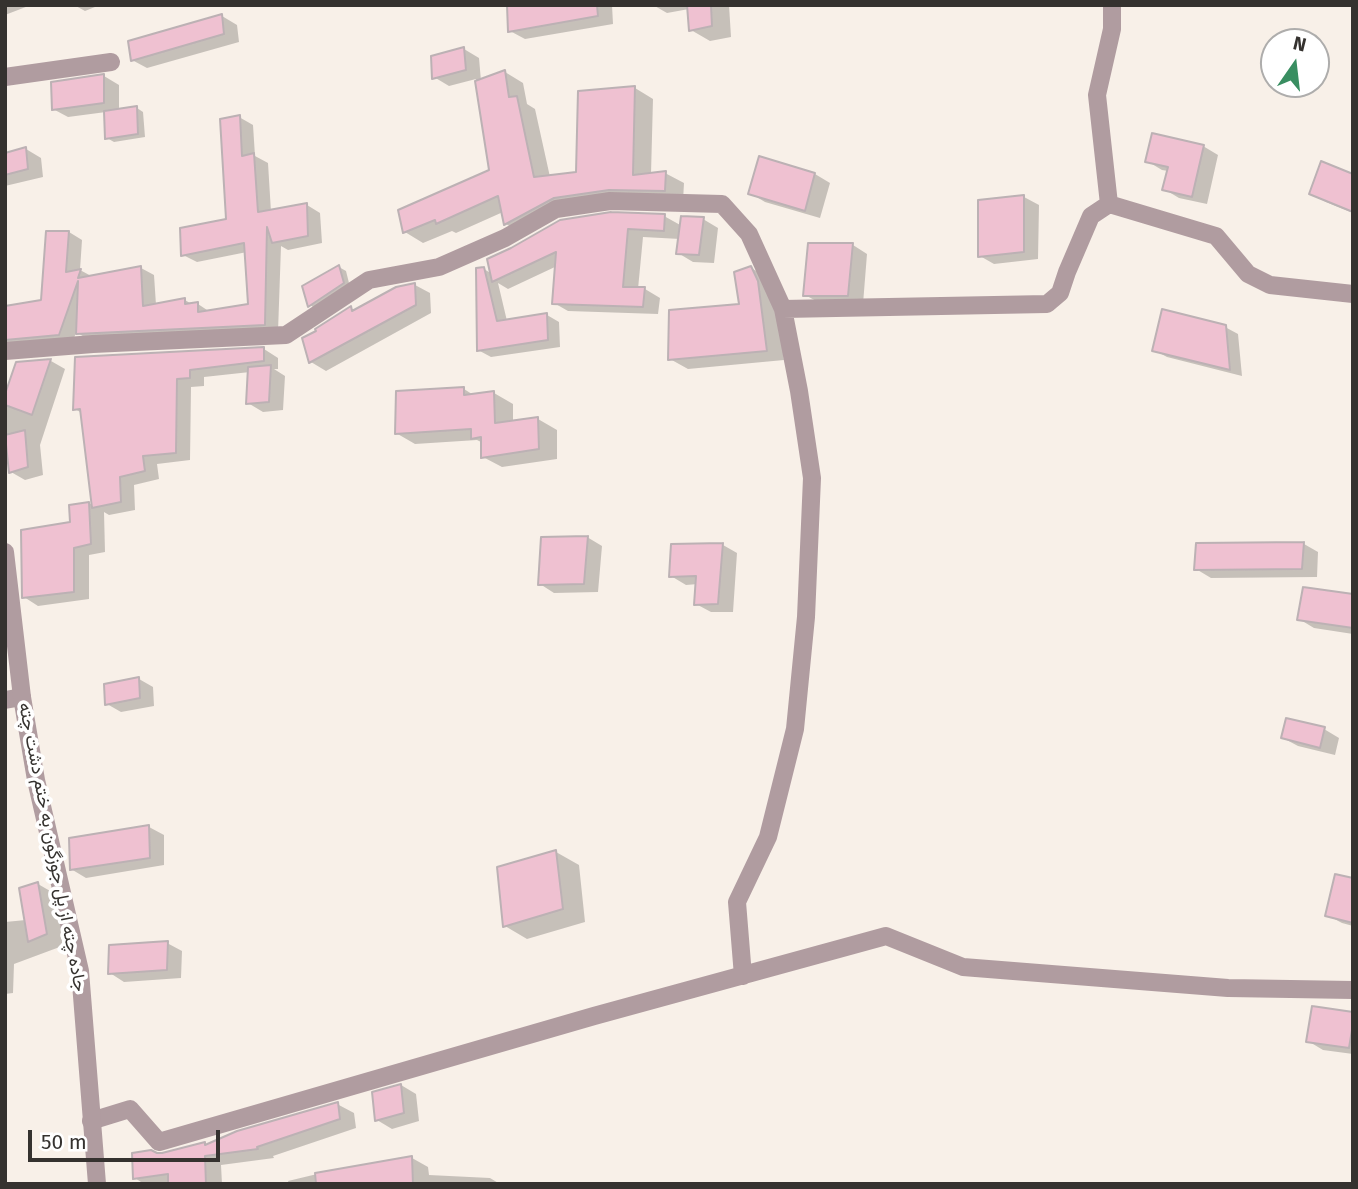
<!DOCTYPE html>
<html>
<head>
<meta charset="utf-8">
<style>
  body { margin:0 }
  #map { position:relative; width:1358px; height:1189px; overflow:hidden; background:#f8f0e8; font-family:"Fira Sans",sans-serif }
  canvas { display:block }
  .frame { position:absolute; inset:0; border:7px solid #35322f; pointer-events:none }
  .north { position:absolute; left:1260px; top:28px; width:70px; height:70px; box-sizing:border-box; background:#fff; border:2px solid #aeadac; border-radius:50%; rotate:14deg; font-size:19px; font-weight:700; line-height:28px; text-align:center; color:#35322f }
  .north::after { content:''; display:block; margin:auto; width:24px; height:32px; background:#398e61; clip-path:polygon(50% 0,100% 100%,50% 72%,0 100%) }
  .scale { position:absolute; left:28px; top:1130px; width:192px; height:32px; box-sizing:border-box; border:4px solid #35322f; border-top:0; padding-left:9px; font-size:21px; line-height:24px; white-space:nowrap; color:#35322f; -webkit-text-stroke:5px #fff; paint-order:stroke }
</style>
</head>
<body>
<div id="map">
<canvas width="1358" height="1189"></canvas>
<div class="frame"></div>
<div class="north">N</div>
<div class="scale">50 m</div>
</div>
<script>
const c = document.querySelector('canvas').getContext('2d');
c.lineJoin = 'round';
function paint(path, color) { c.fillStyle = color; c.fill(path, 'evenodd'); }
const shape = rows => new Path2D(rows.map(r => 'M' + r).join(''));
function trace(path, color, width, dash) { c.strokeStyle = color; c.lineWidth = width; c.lineCap = dash ? 'butt' : 'round'; c.setLineDash(dash || []); c.stroke(path); }
function write(font, color, halo, rows, align = 'center') {
  c.font = font + ' "Fira Sans",Vazirmatn,sans-serif'; c.lineWidth = 7; c.setLineDash([]); c.textBaseline = 'middle'; c.strokeStyle = halo; c.fillStyle = color; for (const [text, x, y, turn = 0] of rows) {
    c.save(); c.translate(x, y); c.rotate((+turn || 0) * Math.PI / 180); c.textAlign = isNaN(turn) ? turn : align; if (halo) c.strokeText(text, 0, 0); c.fillText(text, 0, 0); c.restore();
  }
}
paint(shape([
  [5,5,31,5,5,15],
  [74,5,100,5,85,11],
  [509,5,612,5,613,24,525,39,510,31],
  [653,5,729,5,731,37,710,41,691,30,689,9,667,13],
  [222,16,237,25,239,42,147,68,132,60],
  [464,49,479,58,481,81,505,72,523,83,527,104,535,109,550,177,578,173,635,88,653,99,651,174,665,173,684,183,683,201,574,208,524,235,506,224,503,212,456,233,452,231,423,243,405,232,491,171,476,79,449,86,434,77],
  [104,76,119,85,119,111,137,108,143,112,145,137,114,142,107,138,106,112,68,117,53,109],
  [239,117,253,125,255,156,268,163,271,212,307,205,320,213,322,243,288,250,281,246,278,332,91,341,76,332,73,342,5,345,5,308,43,302,69,232,82,240,80,270,93,277,141,268,154,275,156,305,185,300,193,305,198,304,210,312,250,306,247,252,197,262,183,255,228,220],
  [1203,146,1218,155,1207,204,1179,198,1164,189,1168,171,1162,170,1147,161],
  [26,149,41,158,43,177,5,186,5,155],
  [760,159,815,174,830,183,820,218,765,202,750,193],
  [1353,176,1353,213,1326,202,1311,194],
  [1024,197,1039,205,1038,259,994,264,980,256],
  [664,216,682,226,703,219,718,228,714,263,693,262,678,253,680,239,643,237,638,289,645,289,660,298,658,314,568,311,554,303,557,266,508,289,498,283,507,321,547,315,559,322,560,347,491,357,478,350,484,269,492,274,489,260],
  [853,245,867,254,863,304,820,303,805,295],
  [339,267,346,271,350,287,316,309,310,305],
  [751,268,769,278,775,292,784,360,688,369,670,359,741,306],
  [415,285,430,293,431,313,326,371,311,362,304,339,318,331,351,308,356,311],
  [1225,327,1238,334,1242,376,1167,357,1154,350],
  [264,349,278,358,278,369,274,369,285,376,283,410,263,412,248,403,250,372,204,377,204,386,191,387,190,460,157,464,159,479,134,485,135,510,109,515,104,512,105,552,89,555,89,599,38,606,24,597,72,524,89,503,94,506,82,413,75,409,77,359],
  [51,361,65,369,40,445,43,475,25,480,11,472,8,444,5,443,5,399,17,363],
  [464,389,475,396,494,393,513,404,513,422,538,419,557,430,557,459,502,467,483,457,483,443,477,440,415,444,396,433],
  [587,537,602,546,598,592,554,593,540,584],
  [1304,544,1318,552,1317,577,1211,578,1196,569],
  [723,545,737,553,733,612,711,612,696,604,698,584,686,585,671,576],
  [1353,596,1353,634,1314,628,1299,619],
  [139,679,153,687,154,706,121,712,107,704],
  [1324,729,1339,738,1335,755,1298,746,1283,738],
  [149,827,164,835,164,865,86,878,71,869],
  [556,852,579,865,585,922,527,939,505,926,498,868],
  [1353,880,1353,926,1342,923,1327,915],
  [38,884,57,895,65,945,14,964,13,993,5,994,5,922,26,920],
  [167,943,182,951,181,978,124,982,110,973],
  [1353,1013,1353,1054,1323,1050,1308,1041],
  [401,1085,416,1094,419,1121,392,1129,377,1120,374,1093],
  [337,1104,354,1113,356,1128,273,1156,274,1158,221,1165,222,1184,144,1184,135,1178,156,1155,205,1144,208,1146],
  [412,1158,428,1167,429,1175,490,1178,500,1184,289,1184,288,1181,313,1175]
]), '#0003');
const building = shape([
  [507,5,597,5,598,16,508,32,507,5],
  [687,5,711,5,712,26,689,31,687,5],
  [222,14,224,34,131,61,128,41,222,14],
  [464,47,466,70,432,79,431,56,464,47],
  [505,70,509,97,517,96,534,177,576,172,578,91,635,86,633,175,666,171,665,191,609,190,554,198,504,225,498,196,436,224,435,220,403,233,398,210,489,170,475,81,505,70],
  [104,74,104,103,52,110,51,82,104,74],
  [137,106,138,134,105,139,104,111,137,106],
  [240,115,242,156,254,153,258,212,307,203,308,236,272,243,267,227,265,325,76,334,78,281,59,335,5,340,5,306,41,300,46,231,69,231,66,272,81,269,78,278,141,266,143,306,185,298,185,304,198,302,198,312,248,304,244,243,181,256,180,228,226,219,220,119,240,115],
  [1152,133,1204,145,1192,197,1162,190,1168,167,1145,162,1152,133],
  [26,147,28,169,5,175,5,153,26,147],
  [759,156,815,173,805,211,748,194,759,156],
  [1321,161,1353,174,1353,212,1309,194,1321,161],
  [1024,195,1024,252,978,257,978,200,1024,195],
  [611,212,665,214,664,231,628,229,623,287,645,287,643,307,552,304,556,252,492,282,487,259,511,248,560,220,611,212],
  [681,216,704,217,699,255,676,254,681,216],
  [808,243,853,243,848,296,803,296,808,243],
  [339,265,344,283,308,307,302,286,339,265],
  [751,266,758,281,767,351,668,360,669,310,739,304,734,272,751,266],
  [484,267,497,321,547,313,548,340,477,351,476,268,484,267],
  [415,283,416,305,309,363,302,338,316,331,315,329,351,306,352,311,396,287,415,283],
  [1162,309,1226,325,1230,370,1152,351,1162,309],
  [264,347,264,361,190,370,190,378,177,379,176,453,143,456,145,471,120,477,121,502,92,508,80,409,73,410,75,357,264,347],
  [51,359,32,415,5,405,5,394,16,362,51,359],
  [271,365,269,402,246,404,248,367,271,365],
  [464,387,464,395,494,391,495,423,538,417,539,449,481,458,481,437,471,439,471,429,395,434,396,391,464,387],
  [25,430,28,467,9,473,5,435,25,430],
  [89,502,91,544,74,548,74,592,22,598,21,530,70,522,69,505,89,502],
  [588,536,584,584,538,585,541,537,588,536],
  [1304,542,1302,569,1194,570,1196,543,1304,542],
  [723,543,718,604,694,605,696,576,669,577,671,544,723,543],
  [1303,587,1353,594,1353,628,1297,620,1303,587],
  [139,677,140,698,105,705,104,684,139,677],
  [1286,718,1325,727,1320,748,1281,738,1286,718],
  [149,825,150,858,70,870,69,838,149,825],
  [556,850,563,909,503,927,497,867,556,850],
  [1335,874,1353,878,1353,923,1325,916,1335,874],
  [38,882,47,934,28,942,19,888,38,882],
  [168,941,167,970,108,974,109,945,168,941],
  [1312,1006,1353,1012,1353,1024,1349,1048,1306,1042,1312,1006],
  [401,1084,404,1113,375,1121,372,1092,401,1084],
  [338,1102,340,1119,257,1147,258,1149,205,1156,206,1184,168,1184,168,1174,133,1179,132,1153,151,1150,157,1153,162,1153,205,1142,205,1145,237,1131,338,1102],
  [412,1156,413,1184,316,1184,315,1173,412,1156]
]);
paint(building, '#efc1d1');
trace(building, '#bcb1b4', 2);
trace(shape([
  [5,77,111,62],
  [1109,204,1097,95,1112,29,1112,5],
  [783,309,1047,304,1060,293,1067,272,1091,216,1109,204,1216,236,1248,274,1270,285,1353,294],
  [5,351,93,344,286,335,369,280,439,267,505,238,556,209,610,201,722,204,749,234,783,309,799,391,812,478,806,617,795,729,768,837,737,902,743,976],
  [5,700,22,697],
  [91,1121,130,1109,159,1142,594,1016,886,936,963,967,1228,988,1353,990]
]), '#b09ca0', 18);
trace(shape([
  [5,552,22,697,36,780,80,971,97,1184]
]), '#b09ca0', 18);
write('18px', '#35322f', '#fff', [
  ["جاده چته از پل جوزگون به ختم دشت چته",52,847,79]
]);
</script>
</body>
</html>
